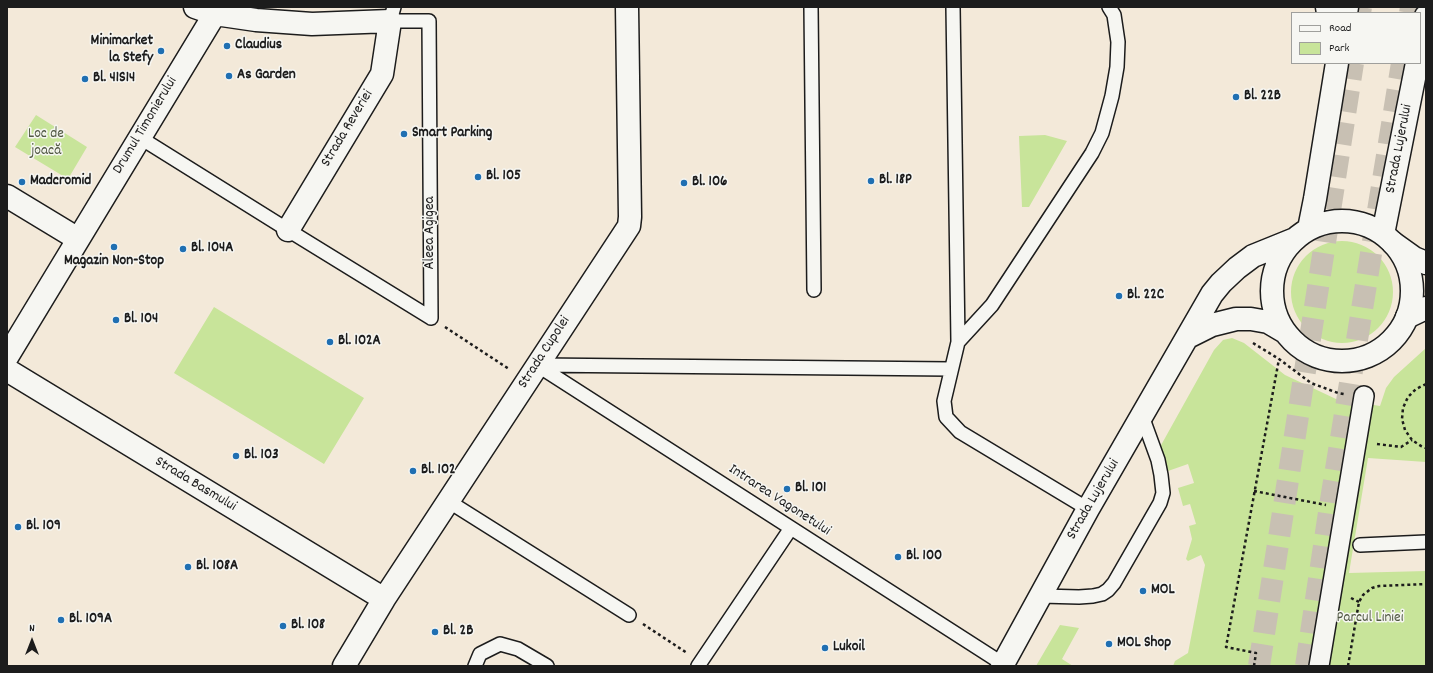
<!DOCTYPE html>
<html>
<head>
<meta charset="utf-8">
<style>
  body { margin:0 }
  #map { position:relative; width:1433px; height:673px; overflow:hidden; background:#f3e9d9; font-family:Dekko,sans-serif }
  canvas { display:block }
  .frame { position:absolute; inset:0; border:8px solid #1c1c1c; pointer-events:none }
  .legend { position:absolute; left:1291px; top:12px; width:130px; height:52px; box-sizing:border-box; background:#f6f6f2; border:1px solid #9f9f9c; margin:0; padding:5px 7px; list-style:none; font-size:12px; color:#1c1c1c }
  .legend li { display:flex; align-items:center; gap:8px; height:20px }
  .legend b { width:20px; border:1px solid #9f9f9c }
  .north { position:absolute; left:12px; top:621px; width:40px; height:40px; -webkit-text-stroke:3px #f6f6f2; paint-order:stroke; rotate:0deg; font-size:11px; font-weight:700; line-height:16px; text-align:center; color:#1c1c1c }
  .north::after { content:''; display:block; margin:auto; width:14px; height:18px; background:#1c1c1c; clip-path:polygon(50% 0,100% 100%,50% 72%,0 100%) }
</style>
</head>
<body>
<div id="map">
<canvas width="1433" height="673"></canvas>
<div class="frame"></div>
<ul class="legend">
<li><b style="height:5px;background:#f6f6f2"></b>Road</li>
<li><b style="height:11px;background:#c8e49a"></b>Park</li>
</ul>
<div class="north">N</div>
</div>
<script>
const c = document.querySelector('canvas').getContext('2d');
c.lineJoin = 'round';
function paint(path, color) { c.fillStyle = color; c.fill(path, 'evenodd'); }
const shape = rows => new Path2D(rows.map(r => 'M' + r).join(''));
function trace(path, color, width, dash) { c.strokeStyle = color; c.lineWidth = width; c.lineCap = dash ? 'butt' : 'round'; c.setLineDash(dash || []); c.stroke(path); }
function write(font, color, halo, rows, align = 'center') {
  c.font = font + ' Dekko,sans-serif'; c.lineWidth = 3; c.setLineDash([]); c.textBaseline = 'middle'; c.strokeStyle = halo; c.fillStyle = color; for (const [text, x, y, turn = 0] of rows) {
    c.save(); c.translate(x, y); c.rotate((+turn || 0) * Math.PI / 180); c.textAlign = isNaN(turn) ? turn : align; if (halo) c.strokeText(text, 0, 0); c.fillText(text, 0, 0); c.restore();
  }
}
paint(shape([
  [36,115,87,147,68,179,15,147],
  [1045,135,1067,141,1029,207,1022,207,1019,136],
  '1291 292a51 51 0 1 1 102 0a51 51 0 1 1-102 0Z',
  [214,307,364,398,324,464,174,373],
  [1232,338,1244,343,1285,375,1336,399,1380,406,1386,388,1394,377,1426,348,1426,462,1368,458,1349,573,1426,571,1426,666,1173,666,1175,661,1188,653,1205,565,1201,555,1188,561,1186,559,1192,539,1189,526,1196,524,1190,504,1183,506,1178,488,1194,483,1188,464,1168,471,1160,447,1214,350,1223,340],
  [1060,625,1079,628,1062,659,1073,666,1036,666]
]), '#c8e49a');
trace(shape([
  [1360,13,1361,7],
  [1410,13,1411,7],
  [1259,666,1353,63],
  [1306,666,1330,506,1402,63]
]), '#c8c0b3', 22, [22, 11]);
const service = shape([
  [394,7,390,21,429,21,431,318],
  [811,7,814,290],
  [953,7,958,342,944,401,946,417,960,432,1088,509],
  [139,137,288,230,431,318],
  [958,342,992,305,1092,153,1102,133,1112,96,1117,67,1118,42,1114,15,1109,7],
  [537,365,1003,664],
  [537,365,950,369],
  [448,501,629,615],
  [1360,545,1426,542],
  [1041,596,1079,597,1093,596,1102,594,1108,590,1114,583,1160,503,1163,493,1161,475,1158,460,1142,416],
  [475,666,480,654,500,644,518,649,547,666],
  [698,666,791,528]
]);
const pedestrian = shape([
  [1319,666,1364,396]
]);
const minor = shape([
  [195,7,215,14,256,20,312,24,390,21,382,74,288,230],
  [7,196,78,239],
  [1393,243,1414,258,1426,263],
  [1407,317,1426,308],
  [7,357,219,7],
  [7,370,384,599],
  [344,666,384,599,629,226,630,217,627,7]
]);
const tertiary = shape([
  [1327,7,1328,13],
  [1346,13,1347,7],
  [1420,47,1426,16],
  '1272 291a70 70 0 1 1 140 0a70 70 0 1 1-140 0Z',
  [1309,229,1315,199,1337,63],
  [1383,234,1417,63],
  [1188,337,1212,325,1236,319,1251,319,1268,322,1285,332],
  [1002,666,1088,509,1212,294,1221,283,1237,268,1253,256,1295,239]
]);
trace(service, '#1c1c1c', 16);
trace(pedestrian, '#1c1c1c', 22);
trace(minor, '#1c1c1c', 25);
trace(tertiary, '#1c1c1c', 25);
trace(shape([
  [445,327,509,369],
  [1253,343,1279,359,1311,383,1338,393,1344,394],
  [1426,384,1416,389,1408,397,1403,408,1402,419,1405,430,1412,440,1421,446,1426,448],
  [1377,444,1401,447,1412,440],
  [1254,491,1326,505],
  [1351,598,1359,602],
  [643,624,687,653],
  [1254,666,1256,653,1226,647,1279,359],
  [1348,666,1359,602,1363,595,1372,588,1379,586,1426,584]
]), '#1c1c1c', 2.5, [3, 3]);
trace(service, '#f6f6f2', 13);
trace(pedestrian, '#f6f6f2', 19);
trace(minor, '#f6f6f2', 22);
trace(tertiary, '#f6f6f2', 22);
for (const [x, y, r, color] of [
  [227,46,4,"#1f6fb2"],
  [161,51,4,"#1f6fb2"],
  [229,76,4,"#1f6fb2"],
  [85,79,4,"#1f6fb2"],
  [1236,97,4,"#1f6fb2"],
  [404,134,4,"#1f6fb2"],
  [478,177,4,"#1f6fb2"],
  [871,181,4,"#1f6fb2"],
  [22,182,4,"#1f6fb2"],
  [684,183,4,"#1f6fb2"],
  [114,247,4,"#1f6fb2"],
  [183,249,4,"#1f6fb2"],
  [1119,296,4,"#1f6fb2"],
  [116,320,4,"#1f6fb2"],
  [330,342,4,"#1f6fb2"],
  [236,456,4,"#1f6fb2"],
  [413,471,4,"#1f6fb2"],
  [787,489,4,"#1f6fb2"],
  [18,527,4,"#1f6fb2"],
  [898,557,4,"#1f6fb2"],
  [188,567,4,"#1f6fb2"],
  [1143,591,4,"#1f6fb2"],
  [61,620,4,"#1f6fb2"],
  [283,626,4,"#1f6fb2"],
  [435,632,4,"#1f6fb2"],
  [1109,644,4,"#1f6fb2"],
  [825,648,4,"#1f6fb2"]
]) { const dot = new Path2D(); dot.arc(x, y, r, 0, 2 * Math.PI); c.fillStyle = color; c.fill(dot); trace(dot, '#f6f6f2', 1.5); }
write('bold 15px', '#1c1c1c', '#f6f6f2', [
  ["Minimarket",153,42,"right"],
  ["la Stefy",153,59,"right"],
  ["Claudius",235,46],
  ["As Garden",237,76],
  ["Bl. 41S14",93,79],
  ["Bl. 22B",1244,97],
  ["Smart Parking",412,134],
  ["Bl. 105",486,177],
  ["Bl. 18P",879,181],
  ["Madcromid",30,182],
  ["Bl. 106",692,183],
  ["Bl. 104A",191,249],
  ["Magazin Non-Stop",114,262,"center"],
  ["Bl. 22C",1127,296],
  ["Bl. 104",124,320],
  ["Bl. 102A",338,342],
  ["Bl. 103",244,456],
  ["Bl. 102",421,471],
  ["Bl. 101",795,489],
  ["Bl. 109",26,527],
  ["Bl. 100",906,557],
  ["Bl. 108A",196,567],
  ["MOL",1151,591],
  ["Bl. 109A",69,620],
  ["Bl. 108",291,626],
  ["Bl. 2B",443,632],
  ["MOL Shop",1117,644],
  ["Lukoil",833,648]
], 'left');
write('15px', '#1c1c1c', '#f6f6f2', [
  ["Drumul Timonierului",146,126,-59],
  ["Strada Reveriei",348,129,-59],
  ["Strada Lujerului",1400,149,-79],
  ["Aleea Agigea",431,233,-90],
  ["Strada Cupolei",545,353,-57],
  ["Strada Basmului",195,485,31],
  ["Strada Lujerului",1094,500,-60],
  ["Intrarea Vagonetului",779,501,33]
]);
write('15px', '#505842', '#f6f6f2', [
  ["Loc de",46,135],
  ["joacă",46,152],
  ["Parcul Liniei",1370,619]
]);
</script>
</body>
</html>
